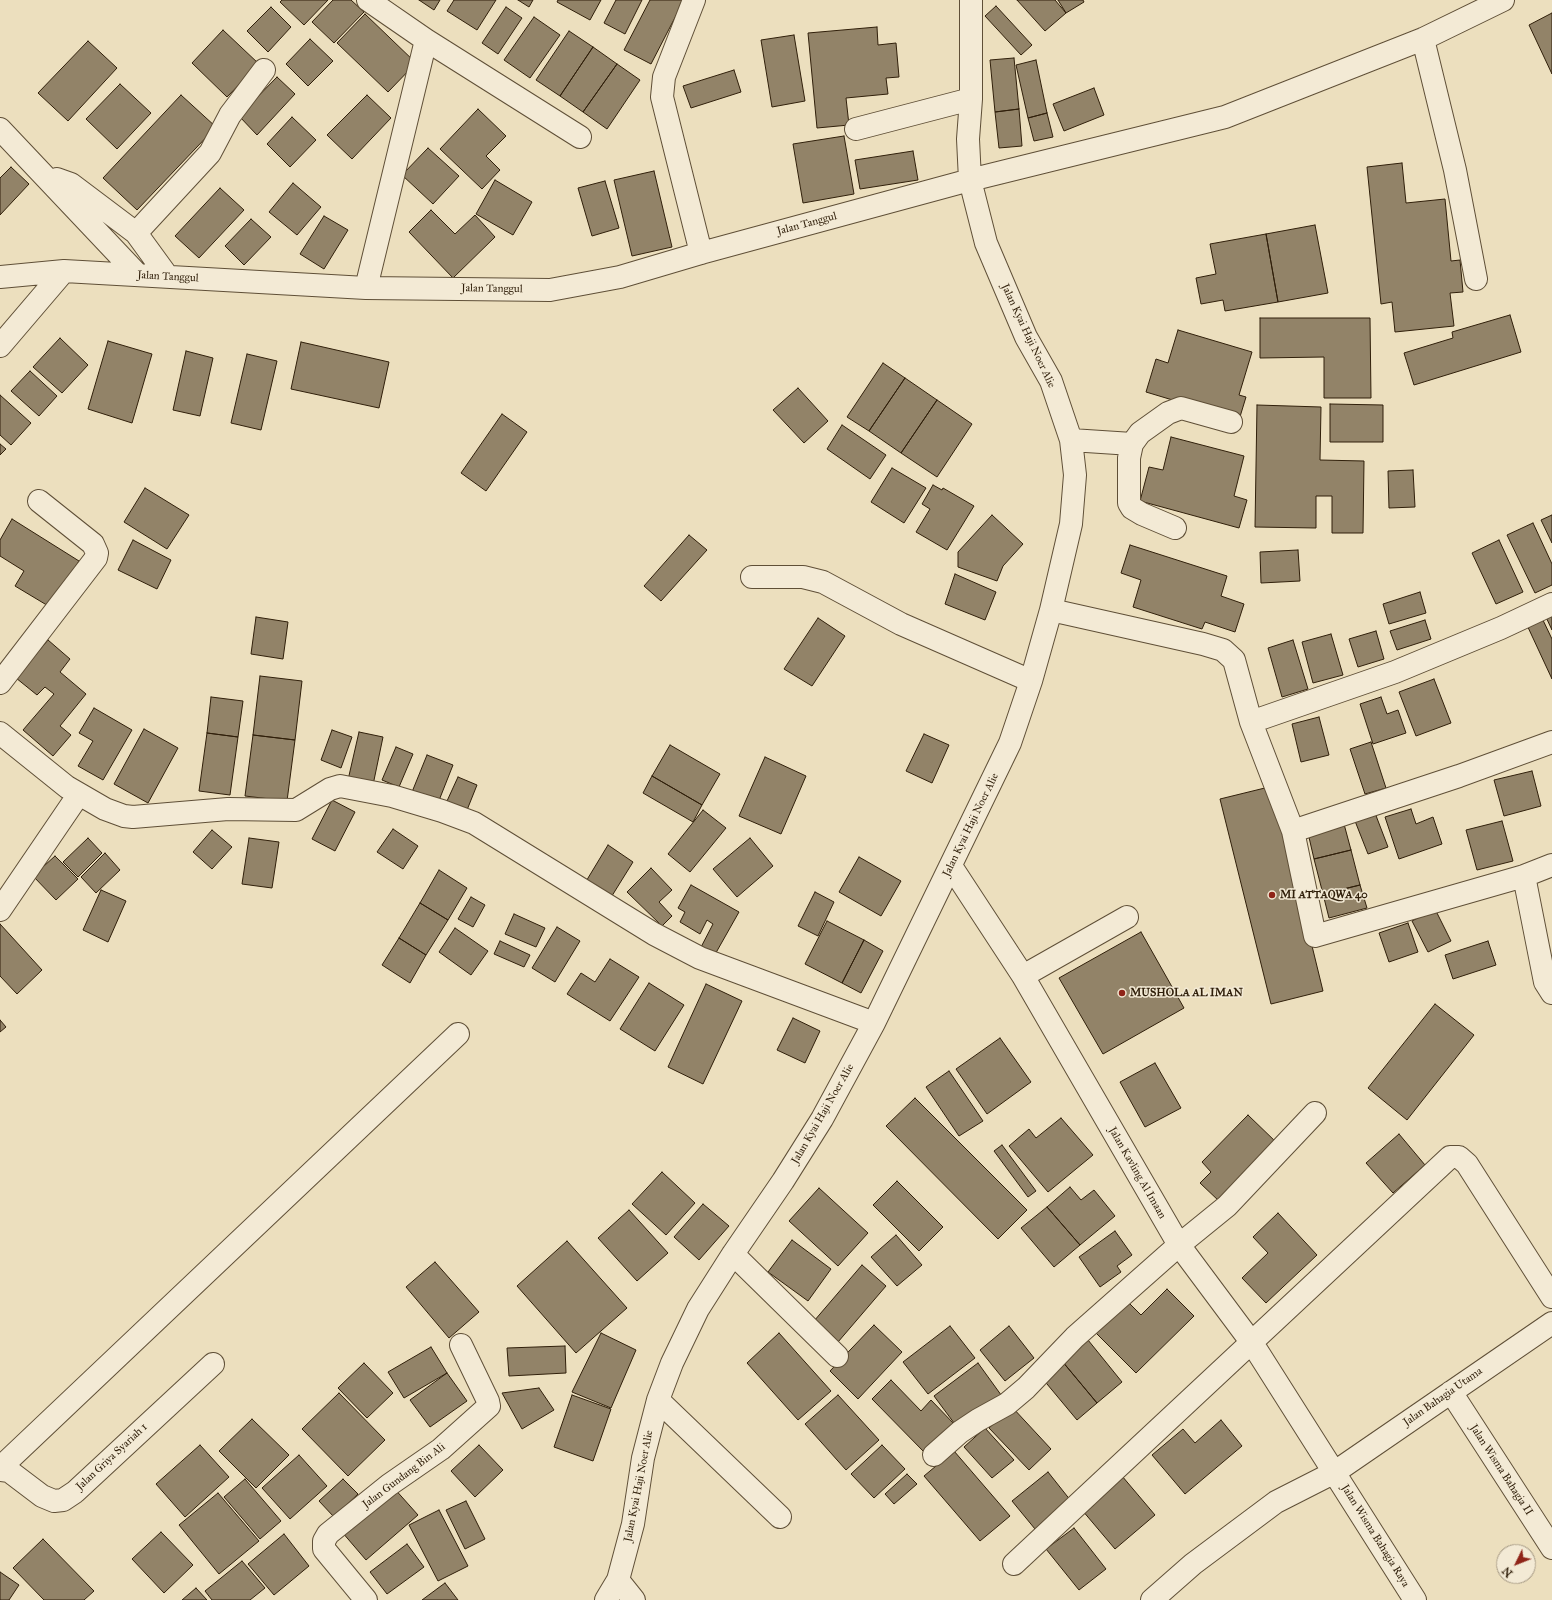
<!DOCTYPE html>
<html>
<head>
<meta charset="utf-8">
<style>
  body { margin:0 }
  #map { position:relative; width:1552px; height:1600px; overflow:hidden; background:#ecdfbe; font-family:"IM FELL Great Primer",serif }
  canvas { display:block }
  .north { position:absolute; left:1496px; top:1544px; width:40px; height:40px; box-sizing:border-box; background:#f3ead5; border:1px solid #a59984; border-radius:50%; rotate:227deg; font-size:11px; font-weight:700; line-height:16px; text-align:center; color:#301f0a }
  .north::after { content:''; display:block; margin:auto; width:14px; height:18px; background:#8f2418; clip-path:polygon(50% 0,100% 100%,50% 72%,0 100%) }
</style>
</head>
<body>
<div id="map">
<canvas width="1552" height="1600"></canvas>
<div class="north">N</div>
</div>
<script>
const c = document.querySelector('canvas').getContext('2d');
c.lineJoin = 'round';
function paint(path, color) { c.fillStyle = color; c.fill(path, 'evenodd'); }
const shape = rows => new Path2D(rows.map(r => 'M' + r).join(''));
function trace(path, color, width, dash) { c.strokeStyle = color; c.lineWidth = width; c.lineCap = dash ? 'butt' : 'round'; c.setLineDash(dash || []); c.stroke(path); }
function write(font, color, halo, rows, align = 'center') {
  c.font = font + ' "IM FELL Great Primer",serif'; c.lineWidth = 3; c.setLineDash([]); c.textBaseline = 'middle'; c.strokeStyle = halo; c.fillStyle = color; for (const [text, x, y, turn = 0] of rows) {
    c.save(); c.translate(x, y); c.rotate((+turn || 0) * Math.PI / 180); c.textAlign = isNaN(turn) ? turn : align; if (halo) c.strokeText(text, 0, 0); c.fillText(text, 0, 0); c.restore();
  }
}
const building = shape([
  [282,0,328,0,304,25,280,2,282,0],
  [333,0,351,0,364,12,334,43,312,22,333,0],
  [419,0,440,0,434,10,419,0],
  [454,0,496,0,477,30,447,11,454,0],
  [518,0,533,0,529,7,518,0],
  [558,0,601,0,590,20,557,2,558,0],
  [616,0,642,0,625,34,604,23,616,0],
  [650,0,684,0,651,64,624,50,650,0],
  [1017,0,1055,0,1066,13,1045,31,1017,0],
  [1058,0,1083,0,1084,2,1066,13,1058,0],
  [996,6,1032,45,1021,55,985,16,996,6],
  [271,7,291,27,268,52,247,31,271,7],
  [506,7,522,18,498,54,482,43,506,7],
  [1552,13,1552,74,1529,25,1552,13],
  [365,14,416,63,388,92,337,43,365,14],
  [534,17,560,35,530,78,504,60,534,17],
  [877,27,878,45,896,43,899,77,886,78,888,94,846,98,849,125,817,128,808,33,877,27],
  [223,30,259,64,227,97,192,63,223,30],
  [569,31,593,47,560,96,536,80,569,31],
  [794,35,805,101,772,107,761,40,794,35],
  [310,39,333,61,308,86,286,64,310,39],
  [88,41,117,68,68,121,38,93,88,41],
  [593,47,617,64,583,112,560,96,593,47],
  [1014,58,1019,109,995,112,990,60,1014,58],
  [1036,60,1047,113,1028,118,1016,65,1036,60],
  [617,64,640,80,607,129,583,112,617,64],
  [734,70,741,92,691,108,683,86,734,70],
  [277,77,295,94,257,135,239,116,277,77],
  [120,84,151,113,117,149,86,119,120,84],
  [1094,88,1104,115,1064,131,1053,104,1094,88],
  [181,95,216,127,137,210,103,178,181,95],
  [367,95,391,118,352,159,327,135,367,95],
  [478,109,506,136,486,156,500,170,482,189,440,149,478,109],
  [1019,109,1022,146,999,148,995,112,1019,109],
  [1047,113,1053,137,1034,141,1028,118,1047,113],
  [292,117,316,140,290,167,267,144,292,117],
  [844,136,854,194,803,203,793,144,844,136],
  [428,148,459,176,433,204,402,175,428,148],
  [913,151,918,180,860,189,855,160,913,151],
  [1402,163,1406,203,1445,199,1451,261,1460,260,1463,292,1450,293,1454,326,1395,332,1392,302,1381,304,1367,167,1402,163],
  [11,167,29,184,0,215,0,178,11,167],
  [654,171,672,247,632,256,614,180,654,171],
  [495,180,532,202,513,235,476,214,495,180],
  [605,181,619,228,592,236,578,188,605,181],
  [293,183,321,207,297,235,269,212,293,183],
  [220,188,244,210,199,258,175,236,220,188],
  [431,210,455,234,475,215,495,237,453,278,409,232,431,210],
  [324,216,348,230,324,269,300,254,324,216],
  [251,219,271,237,244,265,225,246,251,219],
  [1315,225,1328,293,1278,302,1266,234,1315,225],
  [1266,234,1278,302,1225,311,1223,300,1201,304,1196,278,1216,274,1210,244,1266,234],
  [1510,315,1521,352,1414,385,1404,353,1453,338,1452,332,1510,315],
  [1260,318,1370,318,1371,398,1324,398,1324,357,1260,358,1260,318],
  [1178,330,1252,352,1239,395,1246,397,1239,420,1146,392,1156,359,1168,363,1178,330],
  [60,338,88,365,62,393,33,367,60,338],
  [108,341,152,354,132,423,88,409,108,341],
  [301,342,389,362,379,408,291,389,301,342],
  [186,351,213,358,200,416,173,410,186,351],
  [247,354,277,361,261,430,231,423,247,354],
  [883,363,905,378,869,431,847,417,883,363],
  [30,371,57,396,39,416,11,391,30,371],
  [905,378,937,400,901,453,869,431,905,378],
  [798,388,828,421,804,443,773,410,798,388],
  [0,395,31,423,11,445,0,435,0,395],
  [937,400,972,424,937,477,901,453,937,400],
  [1330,404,1383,405,1383,442,1330,442,1330,404],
  [1257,405,1321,407,1320,460,1364,461,1363,533,1332,533,1332,496,1316,496,1316,528,1255,527,1257,405],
  [502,414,527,432,486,491,461,473,502,414],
  [842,425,886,455,870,479,827,449,842,425],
  [1171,437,1244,456,1234,496,1247,500,1239,528,1140,501,1149,467,1163,470,1171,437],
  [0,444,6,449,0,455,0,444],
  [892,468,926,488,904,523,871,502,892,468],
  [1413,470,1415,507,1389,508,1388,471,1413,470],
  [933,485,942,490,943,488,974,506,947,550,916,532,930,509,922,504,933,485],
  [145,488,189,515,167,549,124,522,145,488],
  [992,515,1023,544,1003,566,997,581,958,567,958,552,992,515],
  [1552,515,1552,543,1541,520,1552,515],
  [12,519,79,561,50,607,15,586,24,571,0,556,0,540,12,519],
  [1533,523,1552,564,1552,585,1535,593,1507,535,1533,523],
  [689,535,707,550,661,601,644,586,689,535],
  [133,540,171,560,157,589,118,570,133,540],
  [1499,540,1523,592,1496,604,1472,553,1499,540],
  [1130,545,1227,576,1221,596,1244,604,1235,632,1205,622,1202,629,1133,607,1141,580,1121,573,1130,545],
  [1298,550,1300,581,1261,583,1260,552,1298,550],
  [955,574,996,592,985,620,945,604,955,574],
  [1420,592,1426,613,1389,624,1383,604,1420,592],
  [1552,612,1552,630,1545,615,1552,612],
  [1541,616,1552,639,1552,679,1526,623,1541,616],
  [256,617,288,622,283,659,251,654,256,617],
  [818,618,845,636,812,686,784,669,818,618],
  [1425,620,1431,639,1397,650,1390,631,1425,620],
  [1376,631,1384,659,1358,667,1349,639,1376,631],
  [1331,634,1343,675,1313,683,1302,642,1331,634],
  [48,640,70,659,60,672,86,694,60,726,71,735,53,756,23,730,54,694,45,687,37,695,16,678,48,640],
  [1293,640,1308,689,1282,697,1268,648,1293,640],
  [260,676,302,681,295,740,253,735,260,676],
  [1434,679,1451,723,1416,736,1399,692,1434,679],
  [211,697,243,701,238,737,207,733,211,697],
  [1381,697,1387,714,1398,710,1406,733,1373,744,1360,704,1381,697],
  [94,708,132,730,103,780,78,766,93,741,79,733,94,708],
  [1319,717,1329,755,1301,762,1292,724,1319,717],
  [144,729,178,748,148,803,114,784,144,729],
  [332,730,352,737,341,768,321,760,332,730],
  [359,732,383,737,373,785,348,780,359,732],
  [207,733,238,737,230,795,199,791,207,733],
  [924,734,949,745,932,783,906,771,924,734],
  [253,735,295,740,287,801,245,796,253,735],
  [1371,742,1386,788,1365,794,1350,749,1371,742],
  [670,745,720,774,702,805,652,776,670,745],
  [396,747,413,754,399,787,382,780,396,747],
  [427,755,453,765,438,803,412,792,427,755],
  [765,757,806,776,781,834,739,816,765,757],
  [1532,771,1541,806,1504,816,1494,780,1532,771],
  [652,776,702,805,693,822,643,793,652,776],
  [458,777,477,785,467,810,447,801,458,777],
  [1273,786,1323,991,1271,1004,1220,799,1273,786],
  [332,800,355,812,335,851,312,839,332,800],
  [1411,809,1416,824,1433,817,1442,844,1399,859,1385,817,1411,809],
  [703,810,726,828,690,872,668,854,703,810],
  [1375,813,1388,847,1368,854,1355,821,1375,813],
  [1502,821,1513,861,1477,870,1466,830,1502,821],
  [1344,824,1351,850,1314,859,1308,833,1344,824],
  [393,829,418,846,403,869,377,852,393,829],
  [212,830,232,847,212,869,193,852,212,830],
  [88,838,102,853,78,877,63,862,88,838],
  [249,838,279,842,272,888,242,884,249,838],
  [750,838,773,866,737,897,713,869,750,838],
  [608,845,633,862,610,899,585,883,608,845],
  [1351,850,1360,885,1323,894,1314,859,1351,850],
  [105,853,120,870,96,893,81,877,105,853],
  [55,856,78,879,56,900,33,876,55,856],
  [859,857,901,881,881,916,839,892,859,857],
  [651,868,672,890,659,902,672,916,662,926,627,892,651,868],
  [439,870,467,888,448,920,420,903,439,870],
  [691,885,739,912,713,958,699,951,713,924,707,920,700,934,680,922,685,912,678,908,691,885],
  [1360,885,1367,908,1329,918,1323,894,1360,885],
  [101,890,126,901,108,942,83,930,101,890],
  [815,892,834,902,818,936,798,926,815,892],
  [471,897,485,905,473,927,458,919,471,897],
  [420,903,448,920,426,955,399,938,420,903],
  [1435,909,1451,941,1428,952,1412,921,1435,909],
  [514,914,545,928,536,947,505,934,514,914],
  [827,921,864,940,842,983,805,964,827,921],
  [1408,923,1418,952,1389,962,1379,933,1408,923],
  [0,924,42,970,17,994,0,976,0,924],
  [557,927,580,941,555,982,532,968,557,927],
  [455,928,488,951,471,975,439,952,455,928],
  [1141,932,1184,1008,1103,1054,1059,978,1141,932],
  [399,938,426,955,410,983,382,965,399,938],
  [864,940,883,951,861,993,842,983,864,940],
  [500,941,530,955,524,967,494,954,500,941],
  [1488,941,1496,965,1453,979,1445,955,1488,941],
  [610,959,639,977,610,1021,567,994,581,973,595,982,610,959],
  [649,983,684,1005,655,1051,620,1029,649,983],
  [706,984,742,1001,703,1084,668,1067,706,984],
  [1435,1004,1474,1035,1407,1120,1368,1088,1435,1004],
  [793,1018,820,1031,805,1063,777,1050,793,1018],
  [0,1020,6,1027,0,1032,0,1020],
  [1000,1038,1031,1082,987,1114,956,1069,1000,1038],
  [1155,1063,1181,1108,1145,1127,1120,1082,1155,1063],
  [949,1071,983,1121,959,1136,926,1087,949,1071],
  [915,1098,1027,1210,998,1239,886,1126,915,1098],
  [1248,1115,1277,1143,1220,1202,1200,1183,1211,1172,1202,1162,1248,1115],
  [1061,1118,1093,1155,1048,1192,1009,1146,1029,1129,1036,1138,1061,1118],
  [1399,1134,1425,1165,1393,1193,1366,1163,1399,1134],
  [1002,1145,1036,1191,1028,1197,994,1151,1002,1145],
  [662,1172,695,1203,666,1235,632,1204,662,1172],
  [897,1181,943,1227,919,1251,873,1205,897,1181],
  [1070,1187,1081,1200,1094,1190,1115,1216,1080,1245,1047,1207,1070,1187],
  [819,1188,868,1233,838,1266,789,1221,819,1188],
  [703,1204,729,1226,699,1260,674,1237,703,1204],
  [1047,1207,1080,1245,1054,1267,1021,1228,1047,1207],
  [629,1210,668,1253,637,1281,598,1238,629,1210],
  [1278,1213,1317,1255,1266,1303,1242,1278,1268,1253,1253,1237,1278,1213],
  [1115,1231,1132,1255,1117,1266,1121,1272,1100,1287,1079,1257,1115,1231],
  [896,1235,922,1265,897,1286,871,1257,896,1235],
  [792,1240,831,1269,808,1301,768,1272,792,1240],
  [567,1241,627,1308,576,1353,517,1286,567,1241],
  [435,1262,479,1312,449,1338,406,1287,435,1262],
  [862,1265,886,1286,838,1342,814,1321,862,1265],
  [1167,1289,1194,1316,1136,1373,1093,1330,1125,1299,1141,1315,1167,1289],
  [874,1325,902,1352,858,1399,830,1371,874,1325],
  [950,1326,975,1358,928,1394,903,1362,950,1326],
  [1009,1326,1034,1358,1005,1381,980,1350,1009,1326],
  [601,1333,636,1350,611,1408,572,1392,601,1333],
  [779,1333,831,1391,798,1420,747,1363,779,1333],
  [1088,1340,1122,1382,1097,1403,1062,1361,1088,1340],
  [565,1346,566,1373,509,1376,507,1348,565,1346],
  [431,1347,447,1373,404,1398,388,1372,431,1347],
  [1062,1361,1097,1403,1077,1420,1042,1378,1062,1361],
  [364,1363,393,1393,367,1418,338,1388,364,1363],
  [978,1363,1004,1399,960,1431,934,1396,978,1363],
  [447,1373,467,1401,430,1427,410,1400,447,1373],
  [891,1380,921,1411,931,1400,955,1425,925,1453,872,1399,891,1380],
  [539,1388,554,1410,522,1429,502,1393,539,1388],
  [339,1393,385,1440,348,1476,302,1429,339,1393],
  [572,1395,611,1409,593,1461,554,1447,572,1395],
  [838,1395,879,1440,846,1470,805,1424,838,1395],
  [1012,1407,1051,1449,1029,1470,989,1428,1012,1407],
  [252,1419,289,1455,256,1488,219,1451,252,1419],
  [1221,1420,1242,1446,1185,1494,1152,1455,1183,1429,1195,1443,1221,1420],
  [985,1428,1014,1460,992,1478,964,1447,985,1428],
  [200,1445,229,1477,185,1517,156,1484,200,1445],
  [479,1445,503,1470,475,1497,451,1471,479,1445],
  [882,1445,905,1469,874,1498,851,1474,882,1445],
  [954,1451,1010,1516,980,1541,924,1476,954,1451],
  [299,1455,327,1486,290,1519,262,1488,299,1455],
  [1048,1472,1071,1501,1035,1529,1012,1501,1048,1472],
  [907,1474,917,1484,894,1504,885,1494,907,1474],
  [1122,1476,1155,1515,1115,1549,1082,1510,1122,1476],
  [245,1479,281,1521,260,1539,224,1497,245,1479],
  [343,1479,358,1494,334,1517,319,1501,343,1479],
  [393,1487,418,1515,366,1560,342,1532,393,1487],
  [218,1493,259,1541,219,1574,179,1525,218,1493],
  [466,1501,485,1539,465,1549,446,1510,466,1501],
  [439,1510,468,1566,438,1581,409,1525,439,1510],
  [1074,1528,1106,1569,1079,1590,1046,1549,1074,1528],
  [161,1532,193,1565,164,1593,132,1559,161,1532],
  [284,1534,309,1566,274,1595,248,1564,284,1534],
  [43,1539,94,1591,84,1600,44,1600,13,1568,43,1539],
  [407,1544,424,1567,387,1594,370,1572,407,1544],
  [242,1561,265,1588,250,1600,212,1600,205,1591,242,1561],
  [0,1572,19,1585,9,1600,0,1600,0,1572],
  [445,1583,458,1600,422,1600,445,1583],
  [196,1588,207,1600,182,1600,196,1588]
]);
paint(building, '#928368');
trace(building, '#301f0a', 1);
const minor = shape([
  [694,0,664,77,662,97,701,253],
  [1423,39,1455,170,1476,279],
  [426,40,580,137],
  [0,129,138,275],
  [856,129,971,99],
  [57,179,71,184,136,233,168,277],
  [136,233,210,153,230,115,264,70],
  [0,277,64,271,366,288,550,290,620,277,701,253,970,180,1225,117,1423,39,1503,0],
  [366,288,426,40,368,0],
  [0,346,64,271],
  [1071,440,1132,444,1129,458,1129,503,1132,508,1142,514,1175,528],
  [1132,444,1140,433,1168,413,1181,408,1231,422],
  [752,577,803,577,823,582,901,624,1031,681],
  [1051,610,1203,644,1223,650,1234,660,1251,722,1293,831,1315,936,1524,876,1552,865],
  [0,683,96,558,97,553,93,544,39,501],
  [1251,722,1395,672,1501,628,1552,604],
  [0,733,67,787,105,809,124,816,133,817,228,809,296,810,330,789,340,786,392,796,442,811,474,823,654,934,700,958,874,1023],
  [1293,831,1459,776,1552,742],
  [951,866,1023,976,1179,1245,1252,1343,1415,1600],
  [1524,876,1545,982,1552,993],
  [0,910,79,794],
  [1023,976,1127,917],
  [733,1254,837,1356],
  [1451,1392,1552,1548],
  [658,1400,780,1517],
  [934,1455,960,1432,978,1420,1007,1404,1026,1388,1075,1337,1179,1245,1227,1206,1315,1113],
  [0,1468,458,1034],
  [0,1470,9,1471,42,1496,54,1501,63,1500,75,1492,213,1364],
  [1014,1564,1450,1157,1459,1157,1467,1164,1552,1297],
  [618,1580,634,1600],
  [366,1600,324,1549,324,1541,328,1534,389,1485,441,1449,489,1406,488,1401,461,1345],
  [606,1600,618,1580,633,1524,643,1458,658,1400,672,1363,698,1309,733,1254,783,1181,822,1119,874,1023,1010,743,1031,681,1051,610,1071,524,1075,475,1071,440,1051,381,1026,337,986,243,970,180,968,139,971,99,971,0],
  [1152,1600,1193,1564,1276,1502,1335,1472,1552,1323]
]);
trace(minor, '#5f4f37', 24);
trace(minor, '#f3ead5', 22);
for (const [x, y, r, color] of [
  [1272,895,4,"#8f2418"],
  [1122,993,4,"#8f2418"]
]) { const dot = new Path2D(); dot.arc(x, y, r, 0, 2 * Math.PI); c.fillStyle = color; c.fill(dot); trace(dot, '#f3ead5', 1.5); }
write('11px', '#301f0a', '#f3ead5', [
  ["Jalan Tanggul",807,224,-15],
  ["Jalan Tanggul",168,277,3],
  ["Jalan Tanggul",492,289,1],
  ["Jalan Kyai Haji Noer Alie",1028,336,65],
  ["Jalan Kyai Haji Noer Alie",971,825,-64],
  ["Jalan Kyai Haji Noer Alie",823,1114,-60],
  ["Jalan Kavling Al Imaan",1137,1173,60],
  ["Jalan Bahagia Utama",1443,1397,-35],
  ["Jalan Griya Syariah 1",112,1457,-43],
  ["Jalan Wisma Bahagia II",1501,1470,57],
  ["Jalan Gundang Bin Ali",404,1476,-37],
  ["Jalan Kyai Haji Noer Alie",639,1486,-79],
  ["Jalan Wisma Bahagia Raya",1375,1536,58]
]);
write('bold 11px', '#301f0a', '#f3ead5', [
  ["MI ATTAQWA 40",1280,895],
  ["MUSHOLA AL IMAN",1130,993]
], 'left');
</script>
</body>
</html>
